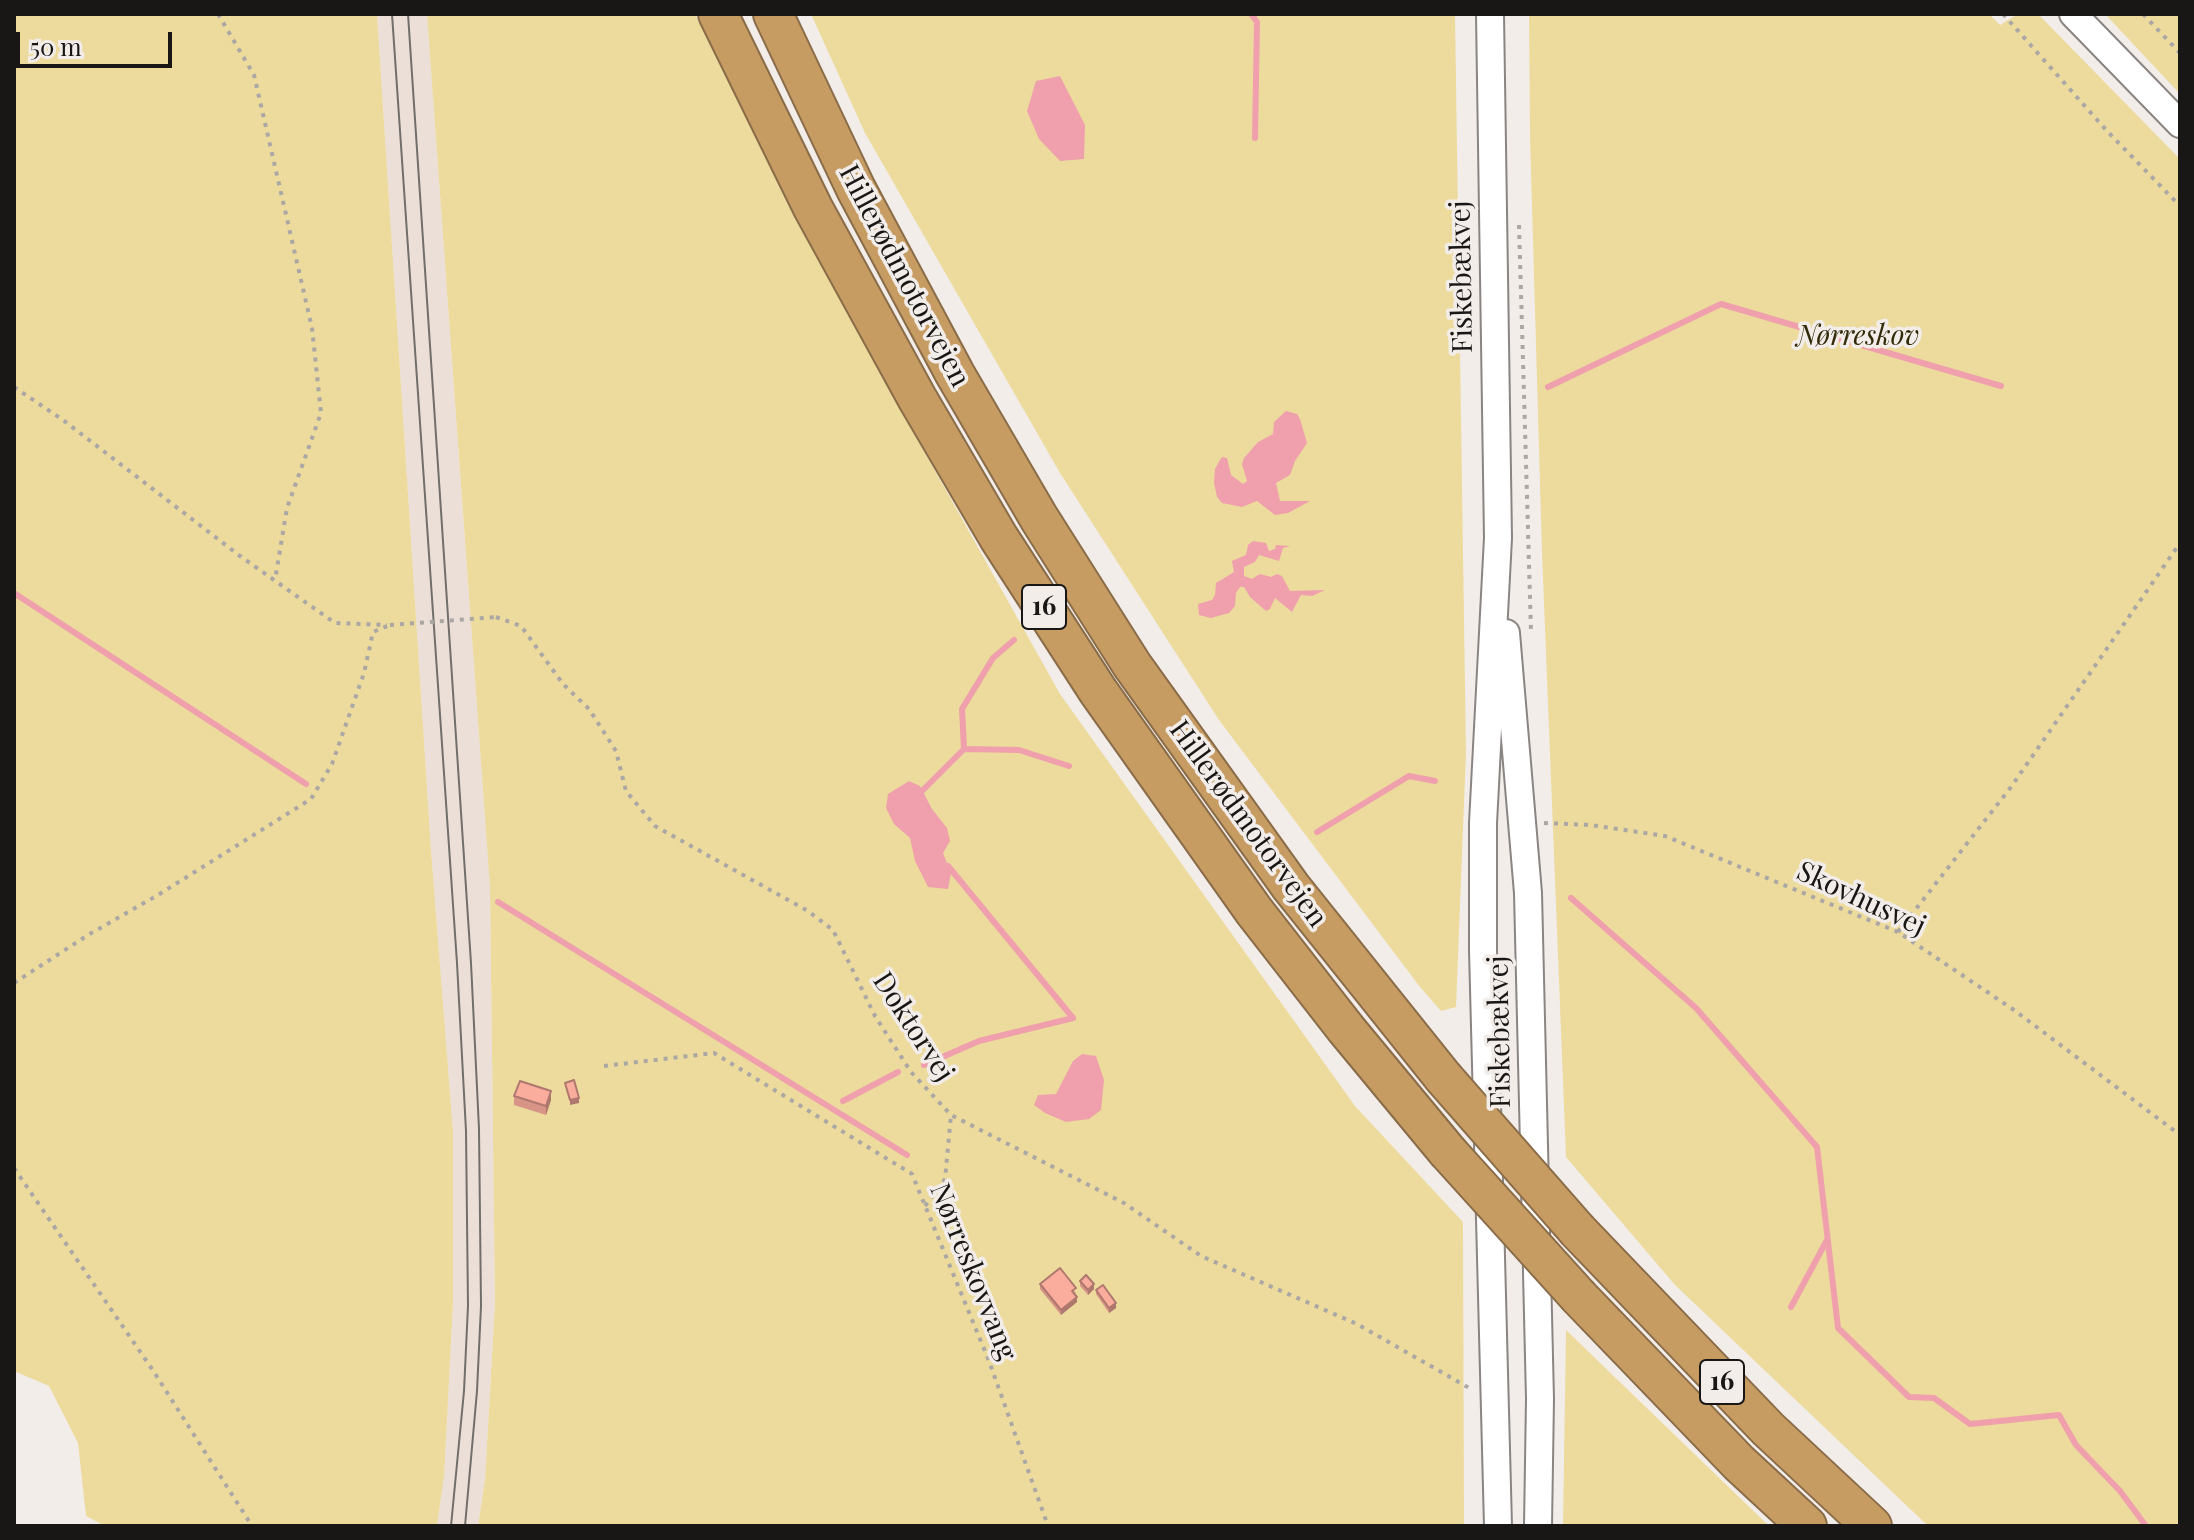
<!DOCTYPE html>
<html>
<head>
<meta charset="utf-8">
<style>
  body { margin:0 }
  #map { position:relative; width:2194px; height:1540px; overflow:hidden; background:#f3edea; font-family:"Playfair Display",serif }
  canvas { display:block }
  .frame { position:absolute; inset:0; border:16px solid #191716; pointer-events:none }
  .scale { position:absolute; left:16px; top:32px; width:156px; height:36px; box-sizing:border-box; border:4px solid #191716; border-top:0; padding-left:10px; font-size:24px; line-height:28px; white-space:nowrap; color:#191716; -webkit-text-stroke:6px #f3edea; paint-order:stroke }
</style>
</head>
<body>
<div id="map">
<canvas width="2194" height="1540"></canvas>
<div class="frame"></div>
<div class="scale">50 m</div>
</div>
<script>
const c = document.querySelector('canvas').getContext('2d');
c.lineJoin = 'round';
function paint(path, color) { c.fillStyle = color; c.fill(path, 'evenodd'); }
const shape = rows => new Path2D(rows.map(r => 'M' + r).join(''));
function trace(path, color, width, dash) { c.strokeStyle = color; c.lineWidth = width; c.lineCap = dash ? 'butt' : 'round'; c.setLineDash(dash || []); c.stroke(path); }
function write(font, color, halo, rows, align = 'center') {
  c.font = font + ' "Playfair Display",serif'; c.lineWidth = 7; c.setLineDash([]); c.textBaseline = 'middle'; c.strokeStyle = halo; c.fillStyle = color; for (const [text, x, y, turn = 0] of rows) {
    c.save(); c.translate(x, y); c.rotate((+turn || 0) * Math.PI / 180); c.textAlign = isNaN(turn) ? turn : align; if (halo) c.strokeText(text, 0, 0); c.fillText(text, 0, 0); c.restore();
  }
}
paint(shape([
  [377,14,427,14,490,887,495,1303,485,1480,478,1526,437,1526,444,1477,453,1304,453,1132,431,850]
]), '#ecdfd8');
paint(shape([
  [14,14,377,14,431,850,453,1132,453,1304,444,1477,437,1526,105,1526,86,1516,78,1443,49,1386,14,1371],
  [427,14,695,14,877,367,1060,694,1355,1106,1463,1222,1464,1526,478,1526,485,1480,495,1303,490,887],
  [811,14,1455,14,1466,753,1456,1007,1441,1011,1420,987,1219,720,1060,473,865,133],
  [1529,14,1989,14,2000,25,2018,14,2038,14,2180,159,2180,1526,1928,1526,1675,1285,1566,1157,1542,553,1530,137],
  [2105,14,2180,14,2180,94],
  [1566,1330,1769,1526,1563,1526]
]), '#ecdb9d');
paint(shape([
  [1060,76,1085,125,1084,159,1060,161,1039,139,1027,111,1036,81],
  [1286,411,1297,414,1300,419,1307,443,1295,461,1290,475,1276,483,1280,501,1310,501,1288,513,1275,515,1257,501,1242,507,1222,503,1217,497,1214,483,1215,469,1220,460,1222,457,1227,458,1231,475,1243,484,1247,481,1242,464,1244,458,1258,442,1273,434,1274,422],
  [1253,541,1266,543,1269,551,1275,549,1276,545,1290,546,1283,548,1279,561,1259,555,1255,562,1244,567,1244,576,1252,579,1260,574,1271,577,1277,574,1282,576,1290,591,1325,590,1312,596,1301,595,1292,612,1275,598,1270,609,1266,611,1250,597,1244,587,1240,587,1236,593,1235,606,1229,613,1211,618,1199,615,1198,604,1212,600,1215,595,1216,583,1234,572,1232,561,1246,555,1248,545],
  [909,781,920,786,932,809,947,828,950,841,943,853,951,873,948,889,928,887,915,861,910,838,894,824,886,808,888,794],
  [1082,1054,1096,1056,1104,1080,1101,1110,1089,1119,1066,1122,1045,1113,1034,1105,1038,1095,1056,1094,1073,1061]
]), '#efa0ac');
trace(shape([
  [1251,14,1257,22,1255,138],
  [1548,387,1721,304,2001,386],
  [14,593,306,784],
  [964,749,962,709,993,658,1014,640],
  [922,791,964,749,1019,750,1069,766],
  [1317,832,1409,776,1435,781],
  [1571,898,1696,1008,1817,1147,1838,1328,1909,1397,1934,1398,1970,1424,2059,1415,2076,1445,2120,1491,2146,1526],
  [498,902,907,1155],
  [924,1065,979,1041,1073,1018,948,866],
  [843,1101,898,1072],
  [1791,1307,1827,1240]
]), '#efa0ac', 6);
const minor = shape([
  [1490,14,1498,538,1483,823,1483,950,1498,1526],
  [2073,14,2180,124],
  [1506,633,1528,893,1540,1399,1538,1526]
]);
const highway = shape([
  [718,14,813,208,917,398,999,538,1098,691,1254,911,1346,1029,1447,1151],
  [773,14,856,189,955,374,1039,518,1132,665,1291,887,1443,1077],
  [1578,1231,1768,1429,1872,1526],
  [1579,1297,1739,1463,1807,1526]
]);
trace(minor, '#8a8582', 30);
trace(highway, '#8a6d48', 42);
trace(shape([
  [218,14,254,75,312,328,321,413,287,508,275,580],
  [2003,14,2107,131,2180,206],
  [2143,14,2180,53],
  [1519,225,1531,632],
  [14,387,63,420,240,556,335,623,387,625],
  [496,617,521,626,563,684,589,709,616,751,626,791,655,826,808,911,833,930,875,1016,911,1072,951,1115,1124,1203,1201,1256,1357,1324,1471,1389],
  [1544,823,1591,825,1665,836,1898,932,2014,1010,2180,1135],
  [1898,932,2011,787,2180,543],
  [14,983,88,935,158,895,311,799,332,764,364,673,373,632,390,625],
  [604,1066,714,1053,912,1174,989,1361,1048,1526],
  [14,1168,154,1372,252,1526],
  [925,1206,945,1179,951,1115]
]), '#aba7a4', 4, [4, 6]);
trace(minor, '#fff', 26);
trace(highway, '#c79c63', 38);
trace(shape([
  [392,14,457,963,466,1131,468,1306,464,1391,451,1526],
  [408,14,471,963,479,1129,481,1306,477,1391,465,1526]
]), '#716e6c', 2);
const highwayBridge = shape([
  [1443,1077,1578,1231],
  [1447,1151,1579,1297]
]);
trace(highwayBridge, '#8a6d48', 42, []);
trace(shape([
  [390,625,496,617]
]), '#aba7a4', 4, [4, 6]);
trace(highwayBridge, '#c79c63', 38);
paint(shape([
  [514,1096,551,1100,546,1115,514,1105],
  [1080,1281,1094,1289,1088,1295,1080,1286],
  [1040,1284,1076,1292,1074,1294,1077,1302,1061,1315,1040,1289],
  [1096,1290,1116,1308,1109,1313,1096,1294]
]), '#d79487');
paint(shape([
  [551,1091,551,1100,546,1115,546,1106],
  [579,1098,579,1103,570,1105,570,1100],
  [1094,1284,1094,1289,1088,1295,1088,1290],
  [1077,1297,1077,1302,1061,1315,1061,1310],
  [1116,1303,1116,1308,1109,1313,1109,1308]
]), '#af786e');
const building = shape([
  [574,1080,579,1098,570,1100,565,1083,574,1080],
  [520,1081,551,1091,546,1106,514,1096,520,1081],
  [1060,1268,1076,1288,1072,1291,1077,1297,1061,1310,1040,1284,1060,1268],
  [1086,1275,1094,1284,1088,1290,1080,1281,1086,1275],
  [1103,1285,1116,1303,1109,1308,1096,1290,1103,1285]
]);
paint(building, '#faac9d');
trace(building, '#af786e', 2);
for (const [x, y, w] of [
  [1044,607,44],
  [1722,1382,44]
]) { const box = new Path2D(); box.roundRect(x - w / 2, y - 22, w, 44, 6); c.fillStyle = '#f3edea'; c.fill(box); trace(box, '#191716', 2); }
write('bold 26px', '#191716', null, [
  ["16",1044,607],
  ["16",1722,1382]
]);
write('28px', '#191716', '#f3edea', [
  ["Hillerødmotorvejen",904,276,62],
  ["Fiskebækvej",1462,277,-91],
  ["Hillerødmotorvejen",1248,824,54],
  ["Skovhusvej",1861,899,25],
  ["Doktorvej",913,1027,57],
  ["Fiskebækvej",1500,1032,-91],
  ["Nørreskovvang",973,1272,68]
]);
write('italic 28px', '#322a08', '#f3edea', [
  ["Nørreskov",1858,336]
]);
</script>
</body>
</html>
